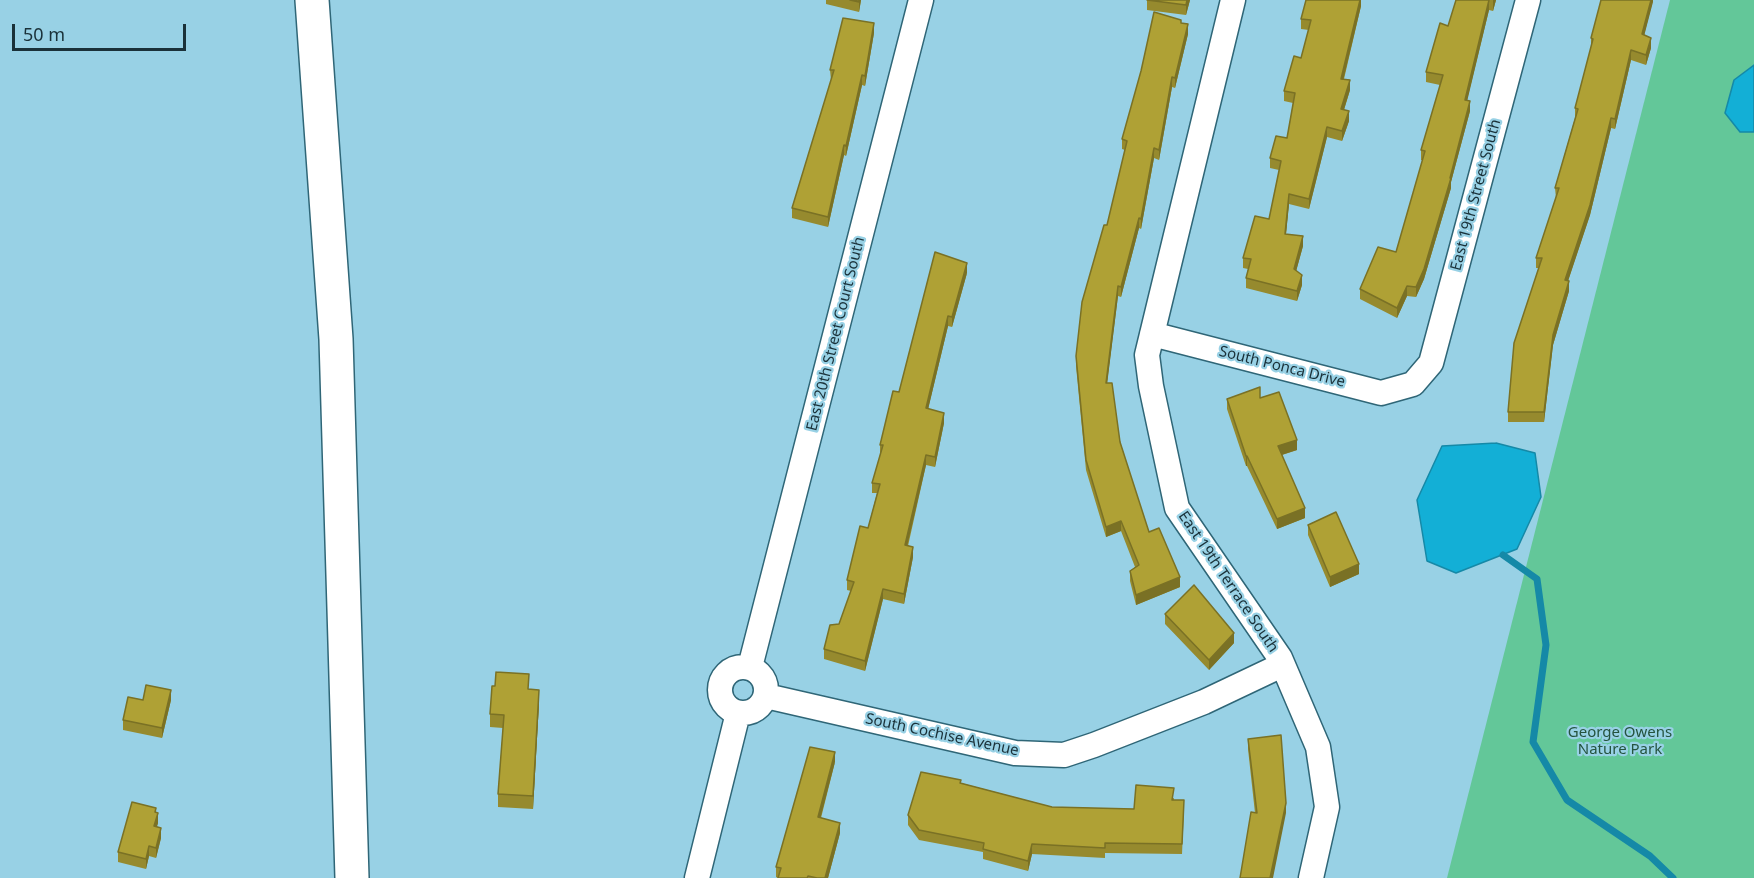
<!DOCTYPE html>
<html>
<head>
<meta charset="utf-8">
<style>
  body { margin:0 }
  #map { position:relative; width:1754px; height:878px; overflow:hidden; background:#98d1e5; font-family:"Noto Sans",sans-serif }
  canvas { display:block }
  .scale { position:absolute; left:12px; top:24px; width:174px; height:27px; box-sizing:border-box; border:3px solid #1a3139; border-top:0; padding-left:8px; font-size:18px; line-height:21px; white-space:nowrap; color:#1a3139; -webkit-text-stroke:4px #98d1e5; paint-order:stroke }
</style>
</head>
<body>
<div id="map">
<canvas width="1754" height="878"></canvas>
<div class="scale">50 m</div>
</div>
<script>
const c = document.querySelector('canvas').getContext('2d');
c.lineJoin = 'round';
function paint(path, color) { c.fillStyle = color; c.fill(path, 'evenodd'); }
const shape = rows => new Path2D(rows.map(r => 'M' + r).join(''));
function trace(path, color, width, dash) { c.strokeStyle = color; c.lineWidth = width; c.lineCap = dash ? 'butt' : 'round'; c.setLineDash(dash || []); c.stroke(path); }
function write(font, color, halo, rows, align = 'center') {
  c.font = font + ' "Noto Sans",sans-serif'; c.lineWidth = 4.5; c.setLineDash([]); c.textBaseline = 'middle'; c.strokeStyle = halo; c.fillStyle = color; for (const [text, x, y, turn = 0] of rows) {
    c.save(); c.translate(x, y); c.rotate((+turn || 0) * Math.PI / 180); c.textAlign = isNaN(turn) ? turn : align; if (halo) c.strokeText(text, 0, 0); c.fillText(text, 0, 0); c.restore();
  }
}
paint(shape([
  [1670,0,1754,0,1754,878,1447,878]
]), '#63c799');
const water = shape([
  [1754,65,1754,132,1740,132,1725,113,1734,80,1754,65],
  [1496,443,1535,453,1541,497,1517,549,1456,573,1427,561,1417,500,1442,446,1496,443]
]);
paint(water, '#13afd6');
trace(water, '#1589a7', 1.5);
trace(shape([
  [1503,555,1537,579,1546,645,1533,742,1567,800,1650,856,1673,878]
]), '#1589a7', 7);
const street = shape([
  [1233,0,1147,355,1151,386,1177,508,1280,658,1318,747,1327,807,1311,878],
  [1152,334,1381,393,1413,384,1431,363,1528,0],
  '720 690a23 23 0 1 1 46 0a23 23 0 1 1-46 0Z',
  [750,667,921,0],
  [766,696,1015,753,1064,755,1094,745,1204,702,1282,665],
  [697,878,738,713]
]);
const primary = shape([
  [312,0,336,339,352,878]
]);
trace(street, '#2f6677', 27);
trace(primary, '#2f6677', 36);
trace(street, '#fff', 24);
trace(primary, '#fff', 33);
paint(shape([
  [826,0,861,0,859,12,826,4],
  [1147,0,1190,0,1186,15,1147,10],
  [1361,0,1361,6,1344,79,1350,90,1344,110,1349,121,1342,141,1327,137,1309,209,1289,204,1286,234,1303,246,1296,271,1302,285,1297,301,1246,288,1246,278,1248,269,1243,268,1243,258,1269,219,1279,170,1270,168,1270,158,1287,138,1293,103,1284,101,1284,91,1301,58,1309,30,1301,29,1301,19],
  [1456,0,1496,0,1493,11,1489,10,1467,100,1470,111,1451,182,1451,188,1424,279,1416,297,1407,296,1397,318,1360,299,1360,289,1396,252,1423,160,1421,160,1421,150,1440,85,1426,82,1426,72,1448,26],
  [1653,0,1644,35,1651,48,1646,65,1631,60,1615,129,1611,128,1590,215,1568,281,1569,291,1553,345,1544,422,1508,422,1508,412,1539,268,1536,268,1536,258,1556,198,1555,188,1575,118,1575,108,1591,47,1591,38],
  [1181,23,1188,34,1175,88,1172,87,1159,160,1154,158,1141,229,1139,228,1121,297,1118,296,1107,383,1120,442,1149,532,1180,587,1136,605,1130,581,1130,571,1135,567,1121,531,1106,537,1086,470,1076,366,1076,356,1125,150,1122,149,1122,139],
  [874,33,865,86,862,85,846,156,844,155,828,227,792,218,792,208,831,80,830,70],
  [967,273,952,327,948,326,928,409,944,423,935,467,926,465,908,546,913,557,904,604,883,599,865,671,824,659,824,649,839,624,851,591,847,590,847,580,868,528,877,493,872,493,872,483,880,455,880,445,899,392],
  [1260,398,1297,450,1282,455,1305,518,1277,529,1247,466,1246,466,1227,409,1227,399],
  [1308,525,1359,574,1330,587,1308,535],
  [1165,614,1234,643,1209,670,1165,624],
  [528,689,539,703,533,809,498,807,498,794,503,728,490,727,490,714],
  [143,700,171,700,162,738,123,730,123,720],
  [1248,739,1286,813,1255,813,1248,749],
  [835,762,821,818,840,833,828,878,778,878,776,877,776,867],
  [961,783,1052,807,1134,809,1174,798,1174,800,1184,810,1182,854,1105,853,1105,858,1032,854,1028,871,983,859,983,852,919,840,908,825,908,815],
  [156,812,158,823,157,826,161,838,156,858,149,856,146,869,118,862,118,852]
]), '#968a2e');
paint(shape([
  [859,0,861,0,859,12],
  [1187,0,1190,0,1186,15,1186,5],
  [1360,0,1361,0,1361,6,1341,89,1341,79],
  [1489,0,1489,10,1465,110,1465,100],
  [1493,0,1496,0,1493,11],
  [1651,0,1653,0,1653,2,1642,44,1642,34],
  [874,23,874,33,865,86,865,76],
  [1188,24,1188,34,1175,88,1175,78],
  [1651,38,1651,48,1646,65,1646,55],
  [1631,50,1631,60,1615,129,1615,119],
  [862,75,862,85,846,156,846,146],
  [1172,77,1172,87,1159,160,1159,150],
  [1350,80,1350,90,1341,119,1341,109],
  [1470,101,1470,111,1451,182,1451,188,1424,279,1416,297,1416,287,1450,178],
  [1349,111,1349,121,1342,141,1342,131],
  [1611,118,1611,128,1590,215,1565,290,1565,280],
  [1327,127,1327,137,1309,209,1309,199],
  [844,145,844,155,828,227,828,217],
  [1154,148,1154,158,1141,229,1141,219],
  [1289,194,1289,204,1285,244,1285,234],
  [1139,218,1139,228,1121,297,1121,287],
  [1303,236,1303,246,1294,279,1294,269],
  [967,263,967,273,952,327,952,317],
  [1302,275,1302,285,1297,301,1297,291],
  [1569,281,1569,291,1553,345,1544,422,1544,412,1553,335],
  [1118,286,1118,296,1106,393,1106,383],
  [1407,286,1407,296,1397,318,1397,308],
  [948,316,948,326,926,418,926,408],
  [944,413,944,423,935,467,935,457],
  [1297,440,1297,450,1278,456,1278,446],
  [926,455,926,465,905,555,905,545],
  [1246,456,1247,456,1247,466,1246,466],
  [1305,508,1305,518,1277,529,1277,519],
  [1121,521,1121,531,1106,537,1106,527],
  [913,547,913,557,904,604,904,594],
  [1359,564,1359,574,1330,587,1330,577],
  [1180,577,1180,587,1136,605,1136,595],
  [883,589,883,599,865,671,865,661],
  [1234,633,1234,643,1209,670,1209,660],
  [171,690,171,700,162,738,162,728],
  [539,690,539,703,533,809,533,796],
  [835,752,835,762,818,827,818,817],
  [1286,803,1286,813,1273,878,1270,878],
  [158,813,158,823,154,836,154,826],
  [840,823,840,833,828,878,825,878],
  [161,828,161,838,156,858,156,848],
  [1032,844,1032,854,1028,871,1028,861],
  [149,846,149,856,146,869,146,859]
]), '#7a7125');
const building = shape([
  [850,0,859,0,859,2,850,0],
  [1147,0,1187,0,1186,5,1147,0],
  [1306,0,1360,0,1341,79,1350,80,1341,109,1349,111,1342,131,1327,127,1309,199,1289,194,1285,234,1303,236,1294,269,1302,275,1297,291,1246,278,1251,259,1243,258,1255,216,1269,219,1281,161,1270,158,1276,136,1287,138,1295,93,1284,91,1294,56,1301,58,1311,20,1301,19,1306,0],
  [1456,0,1489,0,1465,100,1470,101,1450,178,1451,178,1424,269,1416,287,1407,286,1397,308,1360,289,1378,247,1396,252,1425,151,1421,150,1443,75,1426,72,1440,23,1448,26,1456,0],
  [1601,0,1651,0,1642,34,1651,38,1646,55,1631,50,1615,119,1611,118,1590,205,1565,280,1569,281,1553,335,1544,412,1508,412,1514,343,1542,258,1536,258,1559,188,1555,188,1578,109,1575,108,1593,39,1591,38,1601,0],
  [1154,12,1181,20,1181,23,1188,24,1175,78,1172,77,1159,150,1154,148,1141,219,1139,218,1121,287,1118,286,1106,383,1112,383,1120,442,1149,532,1159,528,1180,577,1136,595,1130,571,1139,565,1121,521,1106,527,1086,460,1076,356,1082,302,1104,225,1107,225,1127,141,1122,139,1141,71,1154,12],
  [843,18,874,23,865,76,862,75,846,146,844,145,828,217,792,208,834,70,830,70,843,18],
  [935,252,967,263,952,317,948,316,926,408,944,413,935,457,926,455,905,545,913,547,904,594,883,589,865,661,824,649,830,625,839,624,854,582,847,580,860,526,868,528,880,484,872,483,883,445,880,445,893,391,899,392,935,252],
  [1260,387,1260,398,1279,392,1297,440,1278,446,1305,508,1277,519,1247,456,1246,456,1227,399,1260,387],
  [1336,512,1359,564,1330,577,1308,525,1336,512],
  [1194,585,1234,633,1209,660,1165,614,1194,585],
  [496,672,529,674,528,689,539,690,533,796,498,794,504,715,490,714,492,686,495,686,496,672],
  [146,685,171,690,162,728,123,720,128,697,143,700,146,685],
  [1281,735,1286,803,1270,878,1240,878,1251,812,1257,813,1248,739,1281,735],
  [810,747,835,752,818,817,840,823,825,878,817,878,808,876,807,878,778,878,781,868,776,867,810,747],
  [921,772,961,780,960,783,1052,807,1134,809,1136,785,1174,788,1172,800,1184,800,1182,844,1105,843,1105,848,1032,844,1028,861,983,849,984,843,919,830,908,815,921,772],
  [132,802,156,808,155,812,158,813,154,826,161,828,156,848,149,846,146,859,118,852,132,802]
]);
paint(building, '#afa135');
trace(building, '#7a7125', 1.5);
write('15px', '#1a3139', '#98d1e5', [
  ["East 19th Street South",1476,195,-75],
  ["East 20th Street Court South",836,334,-76],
  ["South Ponca Drive",1282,367,14],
  ["East 19th Terrace South",1228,582,56],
  ["South Cochise Avenue",942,735,12]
]);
write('15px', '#25533e', '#98d1e5', [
  ["George Owens",1620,733],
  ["Nature Park",1620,750]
]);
</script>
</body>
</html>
